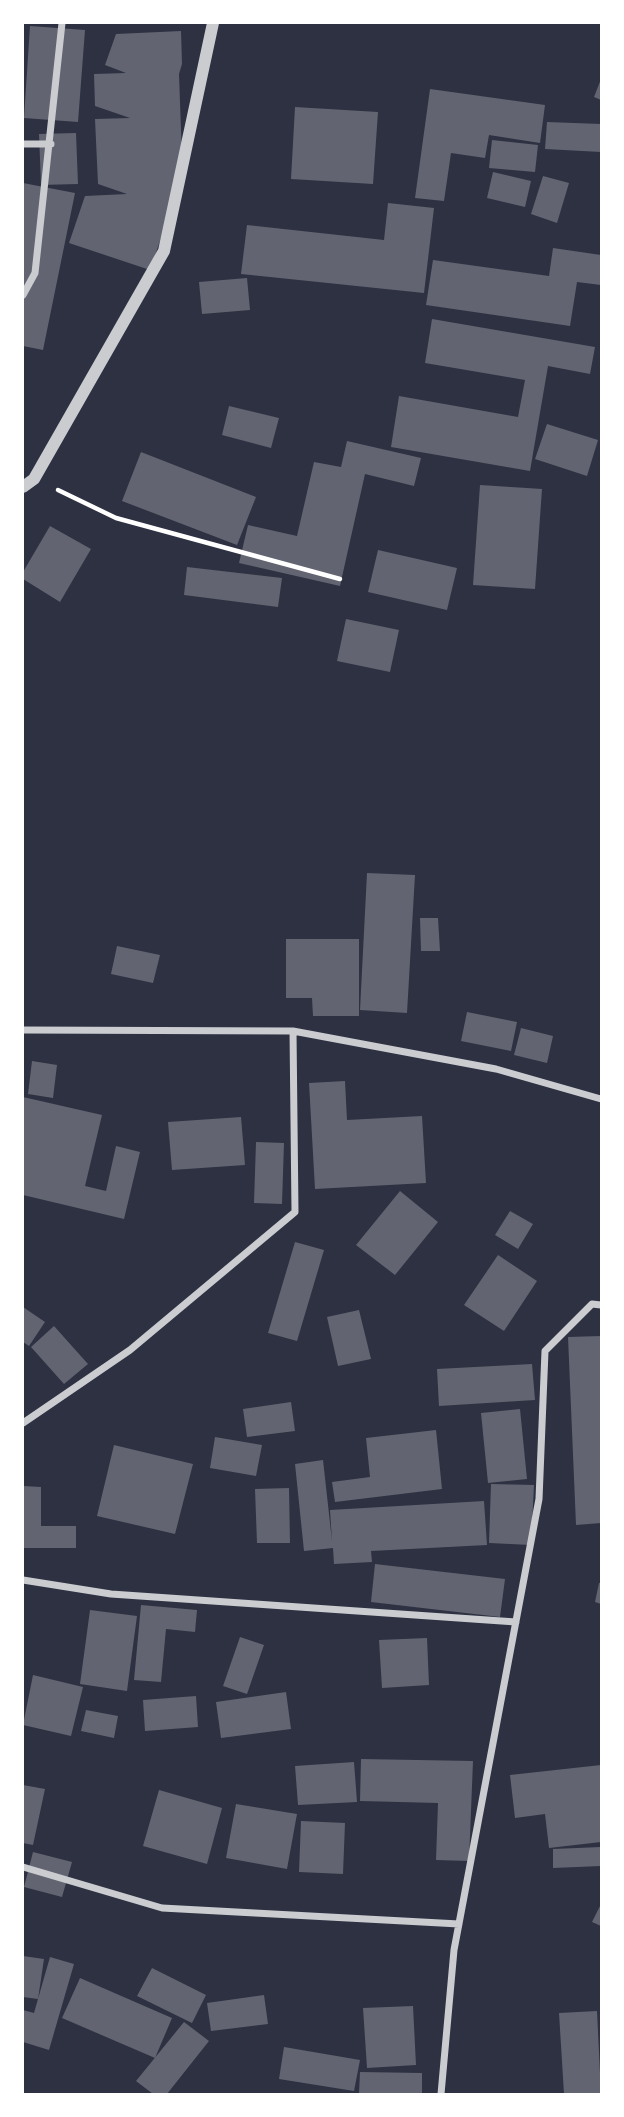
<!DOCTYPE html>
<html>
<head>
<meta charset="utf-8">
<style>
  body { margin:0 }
  #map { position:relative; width:624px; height:2117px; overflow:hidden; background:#2d3142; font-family:Jost,sans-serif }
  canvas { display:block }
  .frame { position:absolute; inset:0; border:24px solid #fff; pointer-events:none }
</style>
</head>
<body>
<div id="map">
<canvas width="624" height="2117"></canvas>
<div class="frame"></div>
</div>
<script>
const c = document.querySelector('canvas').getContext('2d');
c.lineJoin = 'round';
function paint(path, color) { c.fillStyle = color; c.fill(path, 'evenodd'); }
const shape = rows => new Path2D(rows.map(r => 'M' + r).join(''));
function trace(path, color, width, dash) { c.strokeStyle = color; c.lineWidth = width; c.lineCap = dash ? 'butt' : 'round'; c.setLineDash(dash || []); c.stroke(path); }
paint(shape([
  [30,26,85,30,78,122,24,118],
  [181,31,182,64,179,74,182,158,174,200,150,270,69,243,85,196,127,194,98,184,95,119,130,118,95,106,94,74,126,73,105,65,116,34],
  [601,79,601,100,594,97],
  [430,89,545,105,540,143,489,135,485,158,451,153,444,201,415,198],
  [295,107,378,112,373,184,291,179],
  [547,122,601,124,601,152,545,149],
  [76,133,78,184,41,185,39,134],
  [492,140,538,145,535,172,489,168],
  [493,172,531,181,525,207,487,198],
  [543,176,569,183,557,223,531,214],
  [23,183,75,193,43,350,23,346],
  [388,203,434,208,424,293,241,274,247,225,384,240],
  [553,248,601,255,601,285,577,282,570,326,426,305,433,260,549,276],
  [247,278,250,310,202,314,199,282],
  [432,319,595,347,590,374,548,366,530,471,391,447,399,396,518,417,525,380,425,363],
  [229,406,279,418,271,448,222,435],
  [547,424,598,440,587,476,535,459],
  [347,441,421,458,414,486,365,474,340,586,239,563,248,525,297,536,314,462,341,467],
  [141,452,256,497,237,545,122,501],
  [480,485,542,489,535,589,473,585],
  [50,526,91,549,60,602,23,579,23,572],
  [378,550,457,568,447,610,368,592],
  [187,567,282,578,278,607,184,595],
  [346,619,399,630,390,672,337,661],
  [367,873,415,875,407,1013,360,1010],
  [420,918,438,918,440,951,421,951],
  [286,939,359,939,359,1016,313,1016,312,998,286,998],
  [117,946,160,955,153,983,111,974],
  [467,1012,517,1022,511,1051,461,1041],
  [521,1028,553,1036,547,1063,514,1055],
  [32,1061,57,1065,53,1098,28,1094],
  [345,1081,347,1120,422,1116,426,1183,315,1189,309,1083],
  [23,1097,102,1115,85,1186,106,1191,116,1146,140,1152,124,1219,23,1195],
  [241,1117,245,1165,172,1170,168,1122],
  [256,1142,284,1143,282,1204,254,1203],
  [400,1191,438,1222,395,1275,356,1245],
  [510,1211,533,1224,518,1249,495,1235],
  [295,1242,324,1250,297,1341,268,1333],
  [498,1255,537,1281,504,1331,464,1305],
  [23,1307,45,1322,29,1346,23,1342],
  [359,1310,371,1359,338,1366,327,1317],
  [54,1326,88,1364,64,1384,31,1347],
  [601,1336,601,1523,576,1525,568,1337],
  [532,1364,535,1400,439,1406,437,1369],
  [291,1402,295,1431,247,1437,243,1409],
  [520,1409,527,1479,488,1483,481,1413],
  [436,1430,442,1489,335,1502,332,1482,370,1477,366,1438],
  [215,1437,262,1445,256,1476,210,1468],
  [114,1445,193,1464,175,1534,97,1516],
  [323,1460,332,1541,330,1510,484,1501,487,1545,371,1551,372,1562,334,1564,333,1548,304,1551,295,1464],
  [491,1484,534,1485,531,1545,489,1543],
  [23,1486,41,1487,41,1526,76,1526,76,1548,23,1548],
  [289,1488,290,1543,257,1543,255,1489],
  [375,1564,505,1579,500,1617,371,1602],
  [599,1583,601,1583,601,1604,595,1602],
  [141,1605,197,1610,195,1632,166,1629,161,1682,134,1680],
  [90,1610,137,1616,127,1691,80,1684],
  [240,1637,264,1645,247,1694,223,1686],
  [427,1638,429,1685,382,1688,379,1640],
  [33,1675,83,1687,71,1736,23,1725],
  [286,1692,291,1729,221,1738,216,1702],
  [196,1696,198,1727,145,1731,143,1700],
  [86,1710,118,1716,114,1738,81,1731],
  [361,1759,473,1761,469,1861,436,1860,438,1803,360,1801],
  [354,1762,357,1802,298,1805,295,1766],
  [601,1765,601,1842,549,1848,545,1814,515,1818,510,1775],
  [23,1785,45,1789,33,1845,23,1843],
  [159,1790,222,1808,207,1864,143,1846],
  [236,1804,297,1814,287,1869,226,1858],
  [301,1821,345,1823,343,1874,299,1872],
  [601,1847,601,1866,553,1868,553,1849],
  [33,1852,72,1862,62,1897,24,1887],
  [601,1904,601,1926,592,1922],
  [23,1956,44,1959,38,1999,23,1997],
  [50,1957,74,1964,49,2050,23,2042,23,2010,34,2013],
  [152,1968,206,1995,192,2023,137,1996],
  [80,1978,172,2018,155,2058,62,2018],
  [264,1995,268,2024,211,2031,207,2003],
  [413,2006,416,2065,367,2068,363,2008],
  [597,2011,601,2094,564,2094,559,2013],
  [184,2022,209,2041,167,2094,153,2094,136,2081],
  [284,2047,360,2060,354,2091,279,2079],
  [360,2072,422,2073,422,2094,359,2094]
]), '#626471');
trace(shape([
  [58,490,116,518,340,579]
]), '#fff', 4.5);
trace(shape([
  [23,144,51,144],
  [23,295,35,273,62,23],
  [23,1030,293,1031,496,1069,601,1099],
  [23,1423,130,1350,295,1212,293,1031],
  [23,1580,111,1594,516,1622],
  [23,1867,162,1908,459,1924],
  [441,2094,454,1950,539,1499,545,1351,592,1304,601,1305]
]), '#caccd0', 7);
trace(shape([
  [23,487,34,479,164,251,213,23]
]), '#caccd0', 12);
</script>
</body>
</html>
